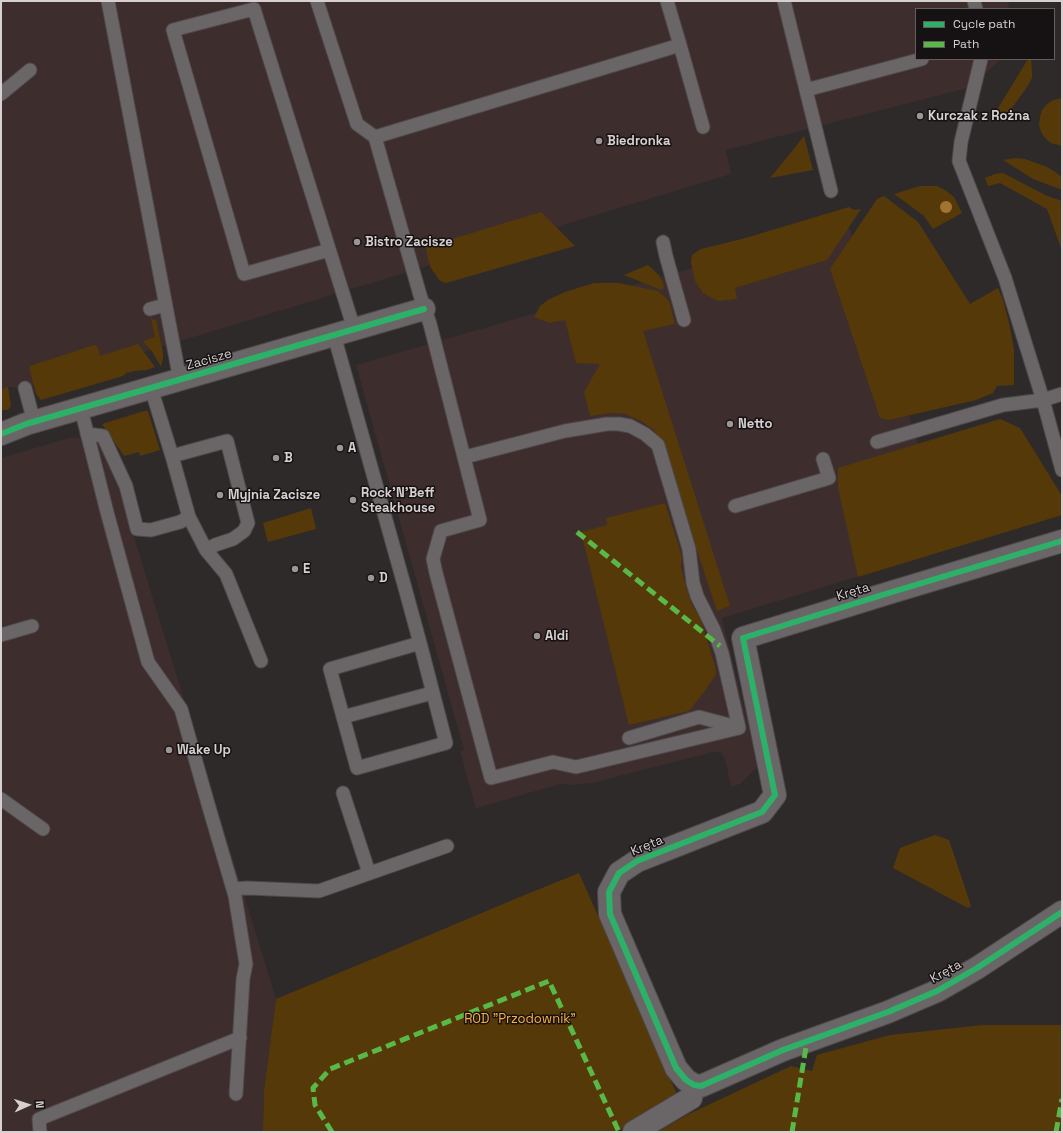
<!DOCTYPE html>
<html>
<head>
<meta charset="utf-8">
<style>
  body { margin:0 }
  #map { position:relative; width:1063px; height:1133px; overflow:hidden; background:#2f2a2a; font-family:"Space Grotesk",sans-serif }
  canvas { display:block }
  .frame { position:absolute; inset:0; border:2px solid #d7d0d0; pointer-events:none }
  .legend { position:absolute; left:915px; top:8px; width:140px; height:52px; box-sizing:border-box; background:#161112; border:1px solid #635d5e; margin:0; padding:5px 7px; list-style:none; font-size:12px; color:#d7d0d0 }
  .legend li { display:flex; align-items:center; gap:8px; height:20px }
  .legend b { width:20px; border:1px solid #635d5e }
  .north { position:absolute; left:8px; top:1085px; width:40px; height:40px; -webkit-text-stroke:3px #161112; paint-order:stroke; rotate:87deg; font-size:11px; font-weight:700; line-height:16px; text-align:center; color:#d7d0d0 }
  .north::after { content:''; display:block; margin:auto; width:14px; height:18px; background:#d7d0d0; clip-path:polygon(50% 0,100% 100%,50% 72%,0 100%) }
</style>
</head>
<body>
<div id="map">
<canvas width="1063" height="1133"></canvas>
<div class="frame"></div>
<ul class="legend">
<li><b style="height:5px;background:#2db169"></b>Cycle path</li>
<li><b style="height:5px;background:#58b947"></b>Path</li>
</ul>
<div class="north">N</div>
</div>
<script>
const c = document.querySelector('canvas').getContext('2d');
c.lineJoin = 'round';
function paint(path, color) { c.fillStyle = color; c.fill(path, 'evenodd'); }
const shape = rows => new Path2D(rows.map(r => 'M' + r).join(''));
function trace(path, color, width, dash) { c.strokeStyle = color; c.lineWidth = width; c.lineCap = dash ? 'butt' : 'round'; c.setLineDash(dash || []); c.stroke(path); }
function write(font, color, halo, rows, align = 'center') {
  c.font = font + ' "Space Grotesk",sans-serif'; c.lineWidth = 3; c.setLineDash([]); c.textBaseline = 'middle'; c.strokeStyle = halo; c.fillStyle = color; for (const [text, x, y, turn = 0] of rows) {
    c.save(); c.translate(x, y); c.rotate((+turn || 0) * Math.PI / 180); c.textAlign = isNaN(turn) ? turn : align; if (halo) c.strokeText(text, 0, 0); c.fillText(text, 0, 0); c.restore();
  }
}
paint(shape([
  [1,1,1008,1,1009,9,916,9,916,59,1001,59,971,87,726,150,731,174,25,388,8,387,1,389],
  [848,223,951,548,722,618,758,766,740,784,731,787,725,759,721,752,713,752,592,783,573,785,560,784,476,808,460,751,464,750,356,365],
  [103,436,276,999,264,1091,263,1132,1,1132,1,458,69,438]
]), '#3d2d2d');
paint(shape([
  [1028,59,1031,59,1032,72,1032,78,1027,87,1009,112,1000,117,992,118],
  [1062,98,1062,146,1051,143,1045,138,1041,132,1039,124,1040,117,1042,110,1047,104,1053,100],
  [804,136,813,170,770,178,784,161],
  [1015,158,1025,159,1045,166,1054,171,1062,177,1062,190,1033,179,1003,160],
  [1003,173,1047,196,1062,201,1062,251,1047,209,1000,183,988,186,985,178,995,174],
  [920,186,937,186,945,190,954,197,962,213,933,229,924,216,894,194],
  [884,196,918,222,970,304,998,288,1003,300,1009,323,1014,349,1014,385,997,386,993,393,976,400,889,420,880,418,830,269,877,199],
  [849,207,854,210,861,209,827,260,735,288,737,299,718,301,703,293,695,281,691,262,692,255,701,249,742,239],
  [541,212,575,246,446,283,440,281,431,268,428,259,426,247],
  [648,265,659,275,663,283,664,288,661,290,624,275],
  [594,283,618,283,658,291,669,301,675,324,643,331,730,606,717,611,661,440,653,429,641,421,625,414,611,413,590,416,584,392,600,364,576,363,565,320,549,323,534,317,540,306,548,300,565,292],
  [151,319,156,320,163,353,163,358,161,367,153,353,143,341,155,337],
  [138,344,155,367,146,370,135,371,126,373,123,376,41,400,36,394,30,371,30,366,94,345,96,345,98,348,100,356],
  [8,387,11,406,8,410,1,410,1,389],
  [144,411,148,411,160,450,140,456,139,452,124,456,102,424],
  [1000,419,1020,428,1062,496,1062,515,858,577,838,488,838,468],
  [665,503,682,557,681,567,687,591,692,605,701,620,716,670,716,674,704,692,689,711,629,725,581,532,607,525,606,518],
  [311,508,316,529,268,542,263,523],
  [935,835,949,840,971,906,968,908,893,868,900,848],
  [579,873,679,1099,616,1132,263,1132,264,1091,276,999,382,955,515,899],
  [983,1025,1062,1025,1062,1132,658,1132,687,1115,791,1066,812,1071,817,1055,890,1035]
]), '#553909');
const service = shape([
  [108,1,180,380],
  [317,1,357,124,375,137,420,295,430,324,480,520,441,531,433,559,436,573,491,778,553,762,576,767,739,728,722,653,714,630,697,596,693,583,689,549,658,445,645,434,630,426,619,424,607,424,565,431,465,457],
  [784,1,831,191],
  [974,1,976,9],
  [680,45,703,127],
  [981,59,961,142,959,161,1005,278,1043,400,1062,470],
  [806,90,922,59],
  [1,94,30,70],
  [375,137,680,45,667,1],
  [663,242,666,256,684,320],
  [329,250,244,274,173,30,254,9,350,316,354,329],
  [150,309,165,305],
  [334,335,405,588,420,643,446,743,357,768,330,669,420,643],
  [25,388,34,422],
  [151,388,172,456,189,517,206,550,215,545,233,539,244,531,248,523,227,441,172,456],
  [81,409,107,512,148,662,181,709,208,804,235,896,246,964,243,979,236,1094],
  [87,434,103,436,126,486,137,529,151,530,180,522,189,517],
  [877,442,1003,405,1043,400,1062,394],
  [735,506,829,478,823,459],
  [206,550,226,574,261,661],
  [1,635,32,626],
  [343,717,432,693],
  [629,738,699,717,737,727],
  [343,793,369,873],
  [1,799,43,829],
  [233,889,247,888,319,891,447,846],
  [40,1132,39,1119,240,1038]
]);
const minor = shape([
  [1062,541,892,592,743,638,775,795,762,812,637,861,619,873,609,892,610,914,676,1068,686,1080,694,1085,701,1086,783,1050,888,1012,937,991,977,968,1062,912],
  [634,1132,691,1098,694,1085]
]);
const tertiary = shape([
  [1,434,26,424,424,309]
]);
trace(service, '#4d4849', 15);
trace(minor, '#4d4849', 24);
trace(tertiary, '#4d4849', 24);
trace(service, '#6a6566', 13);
trace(minor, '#6a6566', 22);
trace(tertiary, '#6a6566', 22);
trace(shape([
  [577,532,720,646],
  [332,1132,315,1105,313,1088,330,1069,549,981,619,1132],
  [792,1132,807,1041],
  [1056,1132,1062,1099]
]), '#58b947', 5, [10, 5]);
trace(shape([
  [1,434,26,424,424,309],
  [1062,541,892,592,743,638,775,795,762,812,637,861,619,873,609,892,610,914,676,1068,686,1080,694,1085,701,1086,783,1050,888,1012,937,991,977,968,1062,912]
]), '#2db169', 6);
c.fillStyle = '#a17431';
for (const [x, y] of [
  [946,207]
]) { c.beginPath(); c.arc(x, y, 6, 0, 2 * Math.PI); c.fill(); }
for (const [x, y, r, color] of [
  [920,116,4,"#9c9696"],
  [599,141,4,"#9c9696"],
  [357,242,4,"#9c9696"],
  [730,424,4,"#9c9696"],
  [340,448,4,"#9c9696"],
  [276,458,4,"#9c9696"],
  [220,495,4,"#9c9696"],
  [353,500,4,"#9c9696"],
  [295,569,4,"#9c9696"],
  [371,578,4,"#9c9696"],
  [537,636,4,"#9c9696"],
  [169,750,4,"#9c9696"]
]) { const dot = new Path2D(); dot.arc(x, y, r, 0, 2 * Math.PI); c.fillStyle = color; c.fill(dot); trace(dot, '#161112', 1.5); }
write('bold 13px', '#d7d0d0', '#161112', [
  ["Kurczak z Rożna",928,116],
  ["Biedronka",607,141],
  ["Bistro Zacisze",365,242],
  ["Netto",738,424],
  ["A",348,448],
  ["B",284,458],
  ["Rock'N'Beff",361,493],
  ["Steakhouse",361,508],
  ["Myjnia Zacisze",228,495],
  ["E",303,569],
  ["D",379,578],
  ["Aldi",545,636],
  ["Wake Up",177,750]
], 'left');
write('13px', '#d7d0d0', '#161112', [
  ["Zacisze",209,360,-16],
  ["Kręta",853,592,-17],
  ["Kręta",647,846,-23],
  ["Kręta",946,972,-29]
]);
write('13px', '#ffb137', '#161112', [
  ["ROD \"Przodownik\"",520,1019]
]);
</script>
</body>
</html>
